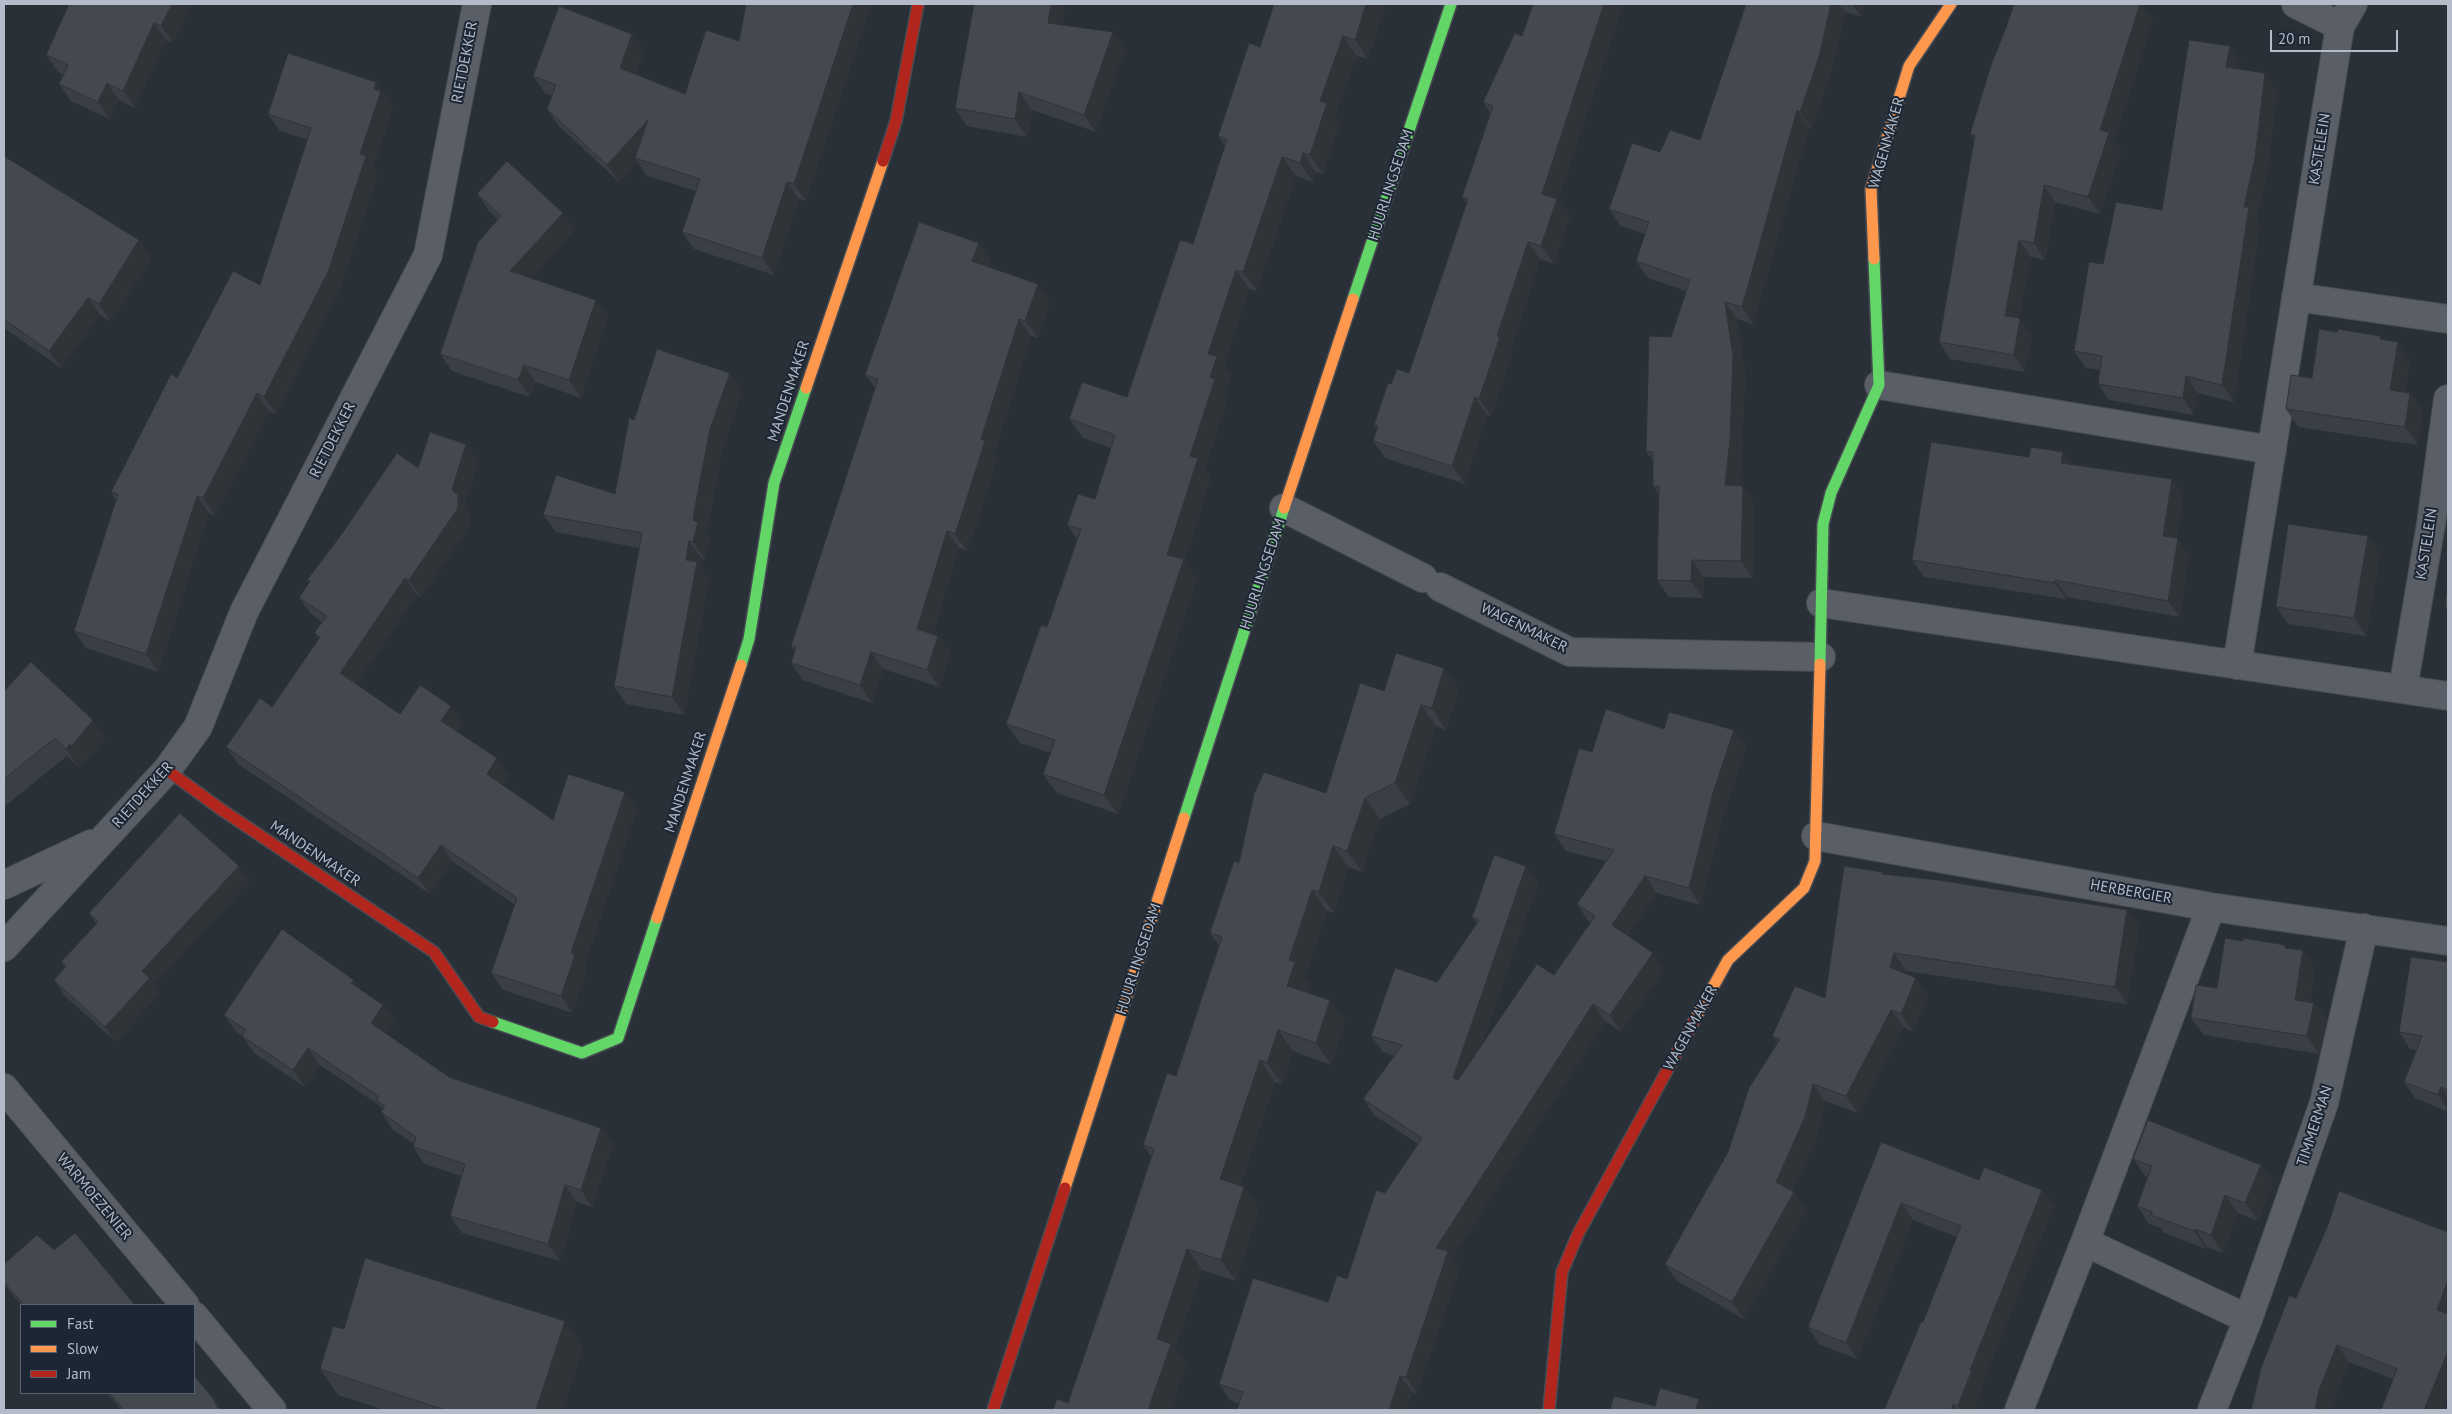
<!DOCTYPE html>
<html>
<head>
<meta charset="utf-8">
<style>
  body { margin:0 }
  #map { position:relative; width:2452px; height:1414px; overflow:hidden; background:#2a3038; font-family:"PT Sans",sans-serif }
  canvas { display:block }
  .frame { position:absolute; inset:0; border:5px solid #b4bcc9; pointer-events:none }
  .legend { position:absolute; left:20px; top:1304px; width:175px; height:90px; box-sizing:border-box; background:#1d2633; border:1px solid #59626f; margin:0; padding:6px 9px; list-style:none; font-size:15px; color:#b4bcc9 }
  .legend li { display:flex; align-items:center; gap:10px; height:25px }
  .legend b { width:25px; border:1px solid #59626f }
  .scale { position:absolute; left:2270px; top:30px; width:128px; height:22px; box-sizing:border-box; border:2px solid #b4bcc9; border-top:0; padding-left:6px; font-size:15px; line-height:18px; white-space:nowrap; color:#b4bcc9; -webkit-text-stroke:4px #1d2633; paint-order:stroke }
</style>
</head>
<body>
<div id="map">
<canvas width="2452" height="1414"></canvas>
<div class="frame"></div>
<ul class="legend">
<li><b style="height:6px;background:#63d668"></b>Fast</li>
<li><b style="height:6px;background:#ff974d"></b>Slow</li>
<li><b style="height:6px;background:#b3261e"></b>Jam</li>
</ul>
<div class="scale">20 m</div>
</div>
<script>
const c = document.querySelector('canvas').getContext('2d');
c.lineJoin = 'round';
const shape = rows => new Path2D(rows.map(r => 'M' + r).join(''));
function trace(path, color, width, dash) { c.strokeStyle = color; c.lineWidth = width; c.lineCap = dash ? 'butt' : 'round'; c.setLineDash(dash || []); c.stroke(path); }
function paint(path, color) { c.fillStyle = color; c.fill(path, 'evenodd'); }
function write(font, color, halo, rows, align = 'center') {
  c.font = font + ' "PT Sans",sans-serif'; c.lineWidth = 4; c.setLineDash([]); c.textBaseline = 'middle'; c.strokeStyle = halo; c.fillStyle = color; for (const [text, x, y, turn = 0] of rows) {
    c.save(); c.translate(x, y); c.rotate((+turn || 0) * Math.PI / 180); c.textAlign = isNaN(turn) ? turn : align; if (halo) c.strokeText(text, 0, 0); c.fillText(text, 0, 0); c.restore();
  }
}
const street = shape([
  [2296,4,2340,26],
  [2296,297,2448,319],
  [1879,385,2272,450],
  [1284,508,1423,578],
  [1440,587,1570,652,1821,657],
  [1821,603,2448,696],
  [2237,665,2340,26,2353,4],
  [2403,689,2431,524,2448,399],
  [1816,836,2211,907,2448,941],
  [4,885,91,844],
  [4,947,167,770,198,727,244,612,428,255,477,4],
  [4,1088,185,1305],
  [2085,1242,2248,1319],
  [194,1316,272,1410],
  [2019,1410,2085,1242,2211,907],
  [2212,1410,2248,1319,2324,1103,2364,928]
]);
const fast = shape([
  [1353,299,1451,4],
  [1820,664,1823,524,1831,493,1879,385,1874,259],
  [741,665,749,639,774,483,806,388],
  [1184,818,1284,508],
  [493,1022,582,1053,618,1038,657,918]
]);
const slow = shape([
  [1874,259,1871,189,1909,66,1951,4],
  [806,388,883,161],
  [1284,508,1353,299],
  [657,918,741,665],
  [1694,1021,1728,960,1804,888,1815,861,1820,664],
  [1065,1188,1184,818]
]);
const jam = shape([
  [883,161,896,121,918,4],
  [167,770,222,810,434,952,479,1017,493,1022],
  [993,1410,1065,1188],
  [1549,1410,1562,1272,1578,1234,1694,1021]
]);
trace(street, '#484c53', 30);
trace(fast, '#484c53', 14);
trace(slow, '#484c53', 14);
trace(jam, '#484c53', 14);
trace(street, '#5a5e66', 28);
trace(fast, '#63d668', 11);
trace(slow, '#ff974d', 11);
trace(jam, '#b3261e', 11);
paint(shape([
  [191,4,173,43,166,40,135,108,119,100,110,119,71,101,59,84,63,75,58,72,46,55],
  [1386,4,1368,59,1357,56,1335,114,1340,122,1323,174,1316,172,1313,182,1296,176,1257,291,1249,289,1224,366,1231,376,1225,393,1228,398,1205,469,1211,477,1185,560,1197,579,1118,814,1057,793,1043,774,1051,753,1020,743,1006,724,1047,627,1077,539,1067,525,1095,499,1111,448,1083,438,1069,419,1127,397,1193,244,1225,146,1218,136,1260,47],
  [1533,4,1623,4,1558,200,1570,216,1554,264,1540,259,1510,352,1512,355,1491,416,1487,415,1465,484,1385,458,1373,441,1377,429,1374,425,1391,384,1409,373,1467,204,1462,197,1490,113,1483,102,1522,36],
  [1746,4,1863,4,1861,16,1845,12,1831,74,1812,129,1809,127,1753,324,1737,319,1745,373,1742,457,1739,486,1755,503,1753,578,1704,577,1703,598,1669,597,1657,580,1659,494,1653,486,1653,461,1646,452,1671,337,1686,291,1648,278,1636,261,1645,234,1621,226,1609,209,1660,152,1700,140],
  [869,10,806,201,799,199,774,275,694,249,682,232,696,191,647,176,638,162,619,182,559,126,547,109,552,96,545,93,533,76,632,34,644,51,636,74,685,94,739,41],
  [2153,20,2114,140,2121,150,2100,214,2055,202,2045,260,2031,257,2019,318,2032,335,2025,372,1950,359,1939,342,1974,139,1970,134],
  [1062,25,1125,49,1096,132,1032,110,1027,137,967,126,955,108],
  [2241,63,2240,69,2277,90,2267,175,2257,219,2260,224,2234,402,2198,393,2194,415,2109,400,2098,384,2100,370,2086,368,2074,351,2103,264,2162,210],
  [376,82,393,108,373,167,378,174,340,289,276,414,269,411,215,516,209,513,158,672,86,648,74,631,116,500,111,492,177,378,260,285,308,140,280,131,268,114],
  [4,156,151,258,111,322,100,315,61,368,4,328],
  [477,194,575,230,531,278,596,300,608,317,581,398,535,382,530,397,452,371,440,354,498,219,489,211],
  [979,243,991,260,989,267,1050,301,1038,338,1031,336,994,454,997,459,978,521,967,551,959,548,933,634,938,636,951,653,939,687,883,669,872,703,803,680,791,663,795,651,791,646,875,388,865,375],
  [2382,339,2410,360,2405,392,2410,393,2423,411,2418,445,2298,427,2286,409,2312,378],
  [742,391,723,447,709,520,706,533,710,539,705,559,702,559,700,567,709,579,684,715,626,704,614,686,639,548,556,532,543,515,615,494,634,420],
  [466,444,478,461,465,504,470,512,470,525,421,597,417,594,356,684,400,714,462,723,457,732,497,758,509,775,502,785,553,820,637,809,584,967,587,971,572,1013,503,990,491,973,515,905,452,861,430,894,238,764,226,747,272,707,319,639,314,633,322,622,311,614,299,598,310,583,307,580,418,468],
  [2072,464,2183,496,2177,538,2189,555,2180,617,2067,597,2066,599,1924,577,1912,560],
  [2380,554,2366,636,2288,624,2276,607],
  [2448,581,2448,612,2445,606],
  [1444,668,1459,689,1446,730,1436,726,1410,804,1380,819,1362,872,1348,867,1334,913,1327,911,1305,977,1310,983,1307,993,1330,1000,1345,1021,1331,1065,1293,1051,1282,1084,1275,1082,1240,1186,1244,1187,1259,1208,1236,1281,1202,1270,1175,1349,1186,1365,1170,1410,1053,1410,1068,1403,1128,1228,1151,1157,1143,1145,1176,1076,1219,946,1210,933,1239,863,1326,793,1384,691],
  [4,691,105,738,84,764,83,762,79,767,67,756,4,807],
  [1664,729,1734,730,1746,746,1725,809,1700,905,1657,893,1627,936,1664,970,1621,1032,1605,1021,1452,1257,1460,1268,1417,1394,1412,1392,1406,1410,1237,1410,1239,1404,1230,1400,1219,1384,1328,1302,1347,1279,1385,1193,1418,1144,1374,1115,1363,1099,1394,1056,1383,1052,1371,1036,1437,982,1477,924,1472,917,1538,883,1481,1046,1554,975,1591,922,1588,921,1577,904,1606,861,1566,851,1554,834,1592,752],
  [1882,872,1883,874,2127,910,2139,927,2127,1004,1906,971,1905,973,1928,995,1913,1032,1904,1027,1858,1113,1825,1101,1818,1135,1792,1191,1806,1210,1744,1319,1677,1281,1665,1264,1728,1152,1777,1042,1772,1036,1825,998],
  [250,881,154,984,160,993,116,1042,64,995,54,980,65,967,61,962,96,924,89,913],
  [2288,948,2303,950,2315,968,2310,1002,2314,1003,2327,1021,2319,1054,2204,1035,2191,1018,2217,988],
  [2448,962,2448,1112,2415,1098,2404,1082,2416,1050,2410,1049,2399,1032],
  [354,980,360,989,383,1005,395,1022,386,1034,449,1077,601,1128,613,1144,592,1207,577,1202,560,1261,462,1233,450,1216,461,1176,424,1164,413,1147,414,1144,392,1129,381,1112,383,1109,380,1106,320,1065,305,1087,254,1053,242,1036,236,1032,224,1015],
  [1881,1142,1979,1180,2054,1206,1982,1385,1983,1387,1974,1410,1884,1410,1923,1322,1957,1237,1913,1220,1857,1359,1819,1344,1808,1327],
  [2133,1159,2261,1165,2273,1182,2258,1221,2238,1213,2223,1253,2207,1247,2206,1249,2164,1233,2161,1228,2149,1224,2137,1206,2148,1177,2146,1177],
  [2448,1232,2393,1379,2349,1362,2331,1407,2296,1298],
  [54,1250,135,1305,21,1305,4,1284,4,1264],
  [344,1329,583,1347,562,1410,385,1410,338,1395,320,1369],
  [107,1393,194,1393,212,1397,221,1410,121,1410]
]), '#3a3f45');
paint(shape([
  [172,4,191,4,173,43,161,26],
  [853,4,870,4,869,10,806,201,794,184],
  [1051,4,1066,4,1060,40,1048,23],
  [1366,4,1386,4,1368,59,1355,40],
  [1604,4,1623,4,1558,200,1570,216,1554,264,1541,246,1542,194],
  [1831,4,1839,4,1845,12,1831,74,1812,129,1800,112],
  [1852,4,1863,4,1861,16],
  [2140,4,2141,4,2153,20,2114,140,2121,150,2100,214,2088,197,2100,130],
  [154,23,166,40,135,108,123,91],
  [1113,32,1125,49,1096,132,1084,115],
  [632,34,644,51,632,85,620,68],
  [1343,36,1357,56,1335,114,1340,122,1323,174,1310,155,1320,101],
  [2230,46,2241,63,2238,84,2226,67],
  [2265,73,2277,90,2267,175,2257,219,2260,224,2234,402,2222,385,2244,207],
  [376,82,393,108,373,167,378,174,340,289,276,414,264,397,360,154,374,89],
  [107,83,119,100,110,119,98,102],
  [1019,92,1032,110,1027,137,1015,119],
  [1797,110,1809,127,1753,324,1742,307],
  [648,120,635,158,638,162,619,182,607,165],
  [1303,153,1316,172,1313,182,1300,163],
  [1282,157,1296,176,1257,291,1243,272],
  [787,182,799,199,774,275,762,258],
  [2044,185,2055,202,2045,260,2034,243],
  [563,213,575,230,522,288,510,271],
  [139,240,151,258,111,322,99,304],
  [2019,240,2031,257,2017,333,2005,316],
  [1528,242,1540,259,1510,352,1512,355,1491,416,1479,399,1497,336],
  [979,243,991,260,985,278,972,261],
  [1236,270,1249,289,1224,366,1231,376,1225,393,1228,398,1205,469,1211,477,1185,560,1197,579,1118,814,1104,795,1167,555,1190,456,1210,377,1208,354],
  [1038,284,1050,301,1038,338,1025,321],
  [88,298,100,315,61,368,49,351],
  [596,300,608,317,581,398,569,380],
  [1725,302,1737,319,1745,373,1742,457,1737,502,1725,485],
  [2020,318,2032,335,2025,372,2014,355],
  [1019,319,1031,336,994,454,997,459,978,521,967,551,955,534,981,439],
  [2398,342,2410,360,2402,408,2390,390],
  [524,365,535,382,530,397,518,380],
  [730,373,742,391,723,447,706,533,710,539,705,559,693,542,693,520,710,429],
  [2186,376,2198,393,2194,415,2183,398],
  [257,393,269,411,215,516,203,498],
  [2410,393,2423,411,2418,445,2405,427],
  [1475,397,1487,415,1465,484,1452,466],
  [466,444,478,461,465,504,470,512,470,525,421,597,409,580,452,490],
  [2063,452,2075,468,2061,463],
  [2172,479,2183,496,2174,553,2163,536],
  [1743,486,1755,503,1753,578,1741,561],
  [197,496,209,513,158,672,146,654],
  [947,531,959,548,929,646,917,629],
  [2368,536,2380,554,2366,636,2354,618],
  [2178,538,2189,555,2180,617,2168,601],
  [689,541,702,559,700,567,709,579,684,715,672,697,686,560],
  [1692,560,1704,577,1703,598,1691,581],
  [405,578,417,594,352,690,340,673],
  [2055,580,2067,597,2066,599,2055,583],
  [938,636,951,653,939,687,927,670],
  [871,652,883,669,872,703,860,685],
  [1444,668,1459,689,1446,730,1432,708],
  [1421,705,1436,726,1410,804,1395,783],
  [451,706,462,723,452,738,441,721],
  [93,720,105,738,84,764,72,746],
  [1734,730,1746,746,1725,809,1700,905,1689,888,1713,793],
  [70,744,83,762,79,767,66,749],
  [497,758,509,775,498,791,487,774],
  [625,792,637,809,584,967,587,971,572,1013,561,996,571,953],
  [1365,798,1380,819,1362,872,1347,851],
  [441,845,452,861,430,894,418,878],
  [1333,846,1348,867,1334,913,1319,892],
  [239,866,250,881,154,984,160,993,116,1042,105,1027,142,971],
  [1526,866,1538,883,1464,1094,1453,1078],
  [1645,876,1657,893,1623,942,1612,925],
  [1312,890,1327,911,1305,977,1310,983,1302,1007,1287,986,1289,960],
  [2127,910,2139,927,2127,1004,2115,987],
  [2303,950,2315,968,2307,1018,2295,1000],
  [1653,953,1664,970,1621,1032,1610,1015],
  [1894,953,1906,971,1902,985,1890,967],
  [1916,978,1928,995,1913,1032,1901,1014],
  [354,980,365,996,351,983],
  [1330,1000,1345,1021,1331,1065,1316,1043],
  [2314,1003,2327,1021,2319,1054,2307,1036],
  [1593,1004,1605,1021,1452,1257,1460,1268,1417,1394,1406,1377,1436,1248],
  [383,1005,395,1022,382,1040,371,1023],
  [1891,1010,1904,1027,1858,1113,1846,1096],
  [1278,1030,1293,1051,1282,1084,1267,1063],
  [308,1048,320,1065,305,1087,293,1070],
  [1260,1060,1275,1082,1235,1200,1220,1179],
  [1813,1084,1825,1101,1818,1135,1788,1200,1776,1182],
  [2441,1087,2448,1097,2448,1110,2438,1095],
  [601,1128,613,1144,592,1207,581,1190],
  [2261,1165,2273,1182,2258,1221,2245,1203],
  [565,1185,577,1202,560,1261,548,1244],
  [1244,1187,1259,1208,1236,1281,1221,1260],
  [2042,1190,2054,1206,1982,1385,1983,1387,1974,1410,1961,1410,1958,1406,1970,1370],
  [1794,1192,1806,1210,1744,1319,1732,1302],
  [2225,1195,2238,1213,2223,1253,2211,1235],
  [1901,1203,1913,1220,1857,1359,1846,1343],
  [2195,1229,2207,1247,2206,1249,2194,1231],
  [1187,1249,1202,1270,1175,1349,1186,1365,1170,1410,1148,1410,1157,1339],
  [2448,1280,2448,1326,2437,1310],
  [565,1321,583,1347,562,1410,536,1410],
  [2337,1345,2349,1362,2330,1410,2315,1410,2319,1390],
  [2448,1351,2448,1396,2443,1410,2424,1410],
  [1400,1376,1412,1392,1406,1410,1389,1410],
  [1699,1399,1707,1410,1696,1410],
  [1953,1404,1957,1410,1951,1410]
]), '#303338');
const building = shape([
  [69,4,172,4,161,26,154,23,123,91,107,83,98,102,59,84,68,65,46,55,69,4],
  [746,4,853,4,794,184,787,182,762,258,682,232,700,179,635,158,648,120,607,165,547,109,556,85,533,76,559,6,632,34,620,68,685,94,706,30,739,41,746,4],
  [974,4,1051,4,1048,23,1113,32,1084,115,1019,92,1015,119,955,108,974,4],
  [1274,4,1366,4,1355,40,1343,36,1320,101,1327,103,1310,155,1303,153,1300,163,1282,157,1243,272,1236,270,1208,354,1217,356,1210,377,1215,379,1190,456,1198,458,1167,555,1184,559,1104,795,1043,774,1055,740,1006,724,1041,625,1047,627,1081,529,1067,525,1078,494,1095,499,1115,435,1069,419,1082,382,1127,397,1180,240,1193,244,1227,139,1218,136,1249,43,1260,47,1274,4],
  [1533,4,1604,4,1542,194,1557,199,1541,246,1528,242,1497,336,1500,337,1479,399,1475,397,1452,466,1373,441,1378,426,1374,425,1388,383,1391,384,1397,369,1409,373,1468,199,1462,197,1493,106,1483,102,1515,33,1522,36,1533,4],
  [1746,4,1831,4,1819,57,1800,112,1797,110,1742,307,1725,302,1733,356,1730,440,1725,485,1743,486,1741,561,1692,560,1691,581,1657,580,1659,486,1653,486,1653,452,1646,452,1649,336,1671,337,1690,280,1636,261,1649,222,1609,209,1632,143,1660,152,1670,130,1700,140,1746,4],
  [2014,4,2140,4,2100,130,2109,133,2088,197,2044,185,2034,243,2019,240,2005,316,2020,318,2014,355,1939,342,1975,135,1970,134,1991,65,2005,30,2014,4],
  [2189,40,2230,46,2226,67,2265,73,2255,158,2244,207,2249,207,2222,385,2186,376,2183,398,2098,384,2102,356,2074,351,2089,262,2103,264,2116,202,2162,210,2189,40],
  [288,53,376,82,374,89,381,91,360,154,366,156,328,272,264,397,257,393,203,498,197,496,146,654,74,631,118,494,111,492,171,374,177,378,233,271,260,285,311,128,268,114,288,53],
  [4,156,139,240,99,304,88,298,49,351,4,319,4,156],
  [507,161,563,213,510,271,596,300,569,380,524,365,518,380,440,354,478,242,501,216,477,194,507,161],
  [919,222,979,243,972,261,1038,284,1025,321,1019,319,981,439,985,441,965,504,955,534,947,531,917,629,938,636,927,670,871,652,860,685,791,663,796,647,791,646,878,379,865,375,919,222],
  [2319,329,2337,332,2338,329,2380,336,2380,339,2398,342,2390,390,2410,393,2405,427,2286,409,2291,375,2312,378,2319,329],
  [657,349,730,373,710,429,696,502,693,520,698,522,693,542,689,541,686,560,697,562,672,697,614,686,642,533,543,515,556,475,615,494,629,418,634,420,657,349],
  [430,432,466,444,452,490,458,495,458,508,409,580,405,578,340,673,400,714,420,685,451,706,441,721,497,758,487,774,553,820,568,774,625,792,571,953,575,955,561,996,491,973,517,898,441,845,418,878,226,747,260,698,272,707,320,637,314,633,327,616,299,598,310,581,307,580,341,535,397,453,418,468,430,432],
  [1931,442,2029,457,2031,447,2063,452,2061,463,2172,479,2163,536,2178,538,2168,601,2055,580,2055,583,1912,560,1931,442],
  [2288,524,2368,536,2354,618,2276,607,2288,524],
  [2448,581,2448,606,2445,606,2448,581],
  [1396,653,1444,668,1432,708,1421,705,1395,783,1365,798,1347,851,1333,846,1319,892,1312,890,1289,960,1295,962,1287,986,1330,1000,1316,1043,1278,1030,1267,1063,1260,1060,1220,1179,1244,1187,1221,1260,1187,1249,1157,1339,1171,1344,1148,1410,1053,1410,1057,1399,1068,1403,1128,1228,1154,1149,1143,1145,1167,1073,1176,1076,1222,937,1210,933,1234,861,1239,863,1254,794,1264,772,1326,793,1360,683,1384,691,1396,653],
  [31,662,93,720,72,746,70,744,66,749,55,738,4,779,4,691,31,662],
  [1606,709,1664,729,1669,712,1734,730,1713,793,1689,888,1645,876,1612,925,1653,953,1610,1015,1593,1004,1436,1248,1448,1251,1406,1377,1400,1376,1389,1410,1237,1410,1243,1392,1219,1384,1253,1278,1328,1302,1337,1275,1347,1279,1376,1190,1385,1193,1422,1138,1363,1099,1402,1045,1371,1036,1395,968,1437,982,1479,920,1472,917,1494,855,1526,866,1453,1078,1458,1080,1537,964,1554,975,1595,916,1577,904,1614,850,1554,834,1579,748,1592,752,1606,709],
  [180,813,239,866,142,971,150,978,105,1027,54,980,66,966,61,962,98,922,89,913,180,813],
  [1844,866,1882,872,1882,874,1938,880,2127,910,2115,987,1894,953,1890,967,1916,978,1901,1014,1891,1010,1846,1096,1813,1084,1805,1117,1776,1182,1794,1192,1732,1302,1665,1264,1728,1152,1749,1088,1780,1039,1772,1036,1795,986,1825,998,1844,866],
  [282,929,354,980,351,983,383,1005,371,1023,449,1077,601,1128,581,1190,565,1185,548,1244,450,1216,465,1164,413,1147,416,1137,381,1112,385,1106,376,1101,379,1097,308,1048,293,1070,242,1036,246,1030,224,1015,282,929],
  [2225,938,2243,941,2243,938,2285,945,2285,948,2303,950,2295,1000,2314,1003,2307,1036,2191,1018,2196,985,2217,988,2225,938],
  [2411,957,2448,962,2448,1090,2441,1087,2438,1095,2404,1082,2422,1036,2399,1032,2411,957],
  [2148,1120,2261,1165,2245,1203,2225,1195,2211,1235,2195,1229,2194,1231,2151,1215,2152,1212,2137,1206,2152,1166,2133,1159,2148,1120],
  [1881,1142,1979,1180,1984,1167,2042,1190,1970,1370,1972,1370,1958,1406,1953,1404,1951,1410,1884,1410,1921,1322,1923,1322,1961,1226,1901,1203,1846,1343,1808,1327,1881,1142],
  [2339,1191,2448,1232,2448,1280,2437,1310,2448,1314,2448,1351,2424,1410,2381,1410,2397,1369,2337,1345,2319,1390,2315,1410,2251,1410,2261,1368,2289,1296,2296,1298,2328,1225,2339,1191],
  [75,1233,135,1305,24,1305,4,1282,4,1264,37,1235,54,1250,75,1233],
  [365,1258,565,1321,536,1410,445,1410,320,1369,333,1326,344,1329,365,1258],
  [194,1376,212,1397,219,1410,124,1410,109,1393,194,1393,194,1376],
  [1660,1388,1699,1399,1696,1410,1610,1410,1614,1396,1655,1406,1660,1388]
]);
paint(building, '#444950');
trace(building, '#303338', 1);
write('15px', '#b4bcc9', '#1d2633', [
  ["RIETDEKKER",465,62,-79],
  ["WAGENMAKER",1887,143,-74],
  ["KASTELEIN",2320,149,-81],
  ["HUURLINGSEDAM",1391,185,-72],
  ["MANDENMAKER",789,391,-72],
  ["RIETDEKKER",333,440,-63],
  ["KASTELEIN",2427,544,-81],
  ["HUURLINGSEDAM",1263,574,-72],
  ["WAGENMAKER",1524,628,26],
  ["MANDENMAKER",686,782,-72],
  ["RIETDEKKER",143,795,-48],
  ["MANDENMAKER",315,854,34],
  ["HERBERGIER",2131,892,10],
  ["HUURLINGSEDAM",1139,959,-72],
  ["WAGENMAKER",1691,1028,-61],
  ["TIMMERMAN",2315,1126,-72],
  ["WARMOEZENIER",94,1197,50]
]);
</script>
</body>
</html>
